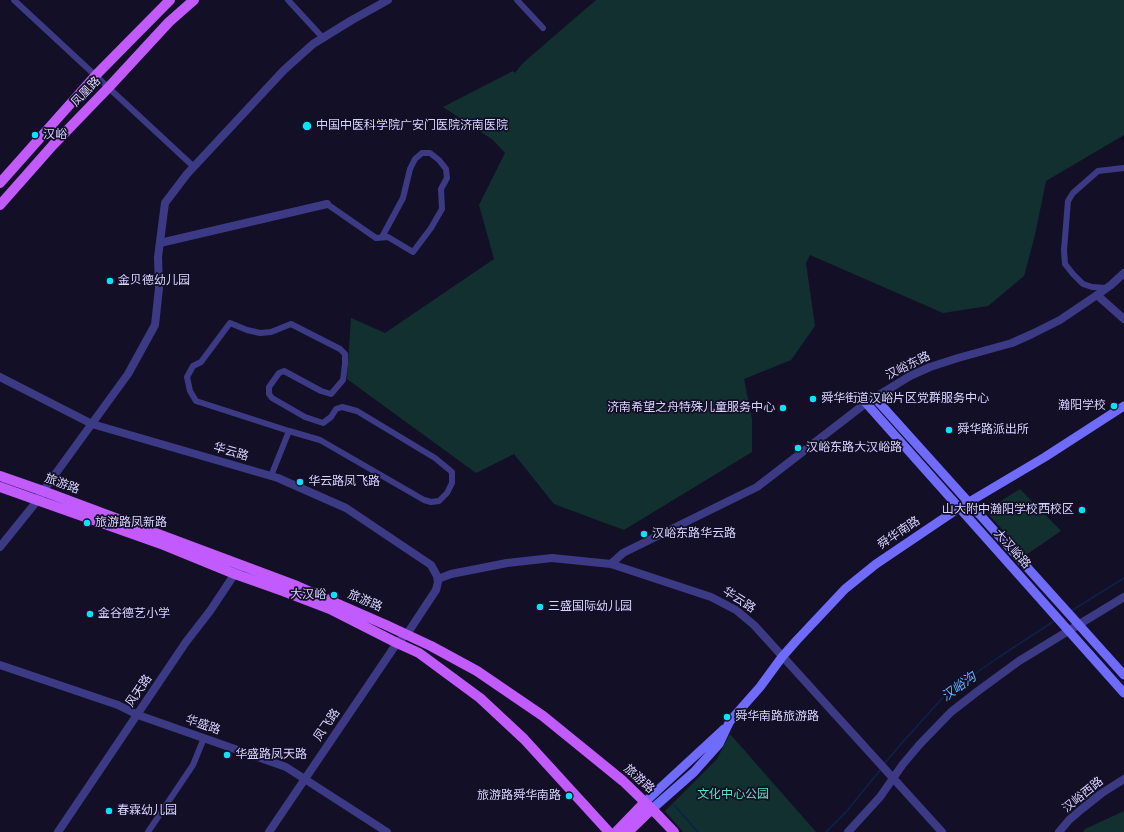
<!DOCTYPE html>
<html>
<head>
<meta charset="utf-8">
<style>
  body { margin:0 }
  canvas { display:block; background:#130f26 }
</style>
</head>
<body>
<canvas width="1124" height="832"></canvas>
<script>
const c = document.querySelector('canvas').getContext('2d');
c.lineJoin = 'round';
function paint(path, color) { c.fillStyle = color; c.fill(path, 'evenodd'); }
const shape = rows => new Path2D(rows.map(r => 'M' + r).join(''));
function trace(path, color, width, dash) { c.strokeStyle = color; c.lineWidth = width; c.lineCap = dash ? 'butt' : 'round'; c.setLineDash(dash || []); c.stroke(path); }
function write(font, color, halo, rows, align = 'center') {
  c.font = font + ' "Noto Sans","Noto Sans SC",sans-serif'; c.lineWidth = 3.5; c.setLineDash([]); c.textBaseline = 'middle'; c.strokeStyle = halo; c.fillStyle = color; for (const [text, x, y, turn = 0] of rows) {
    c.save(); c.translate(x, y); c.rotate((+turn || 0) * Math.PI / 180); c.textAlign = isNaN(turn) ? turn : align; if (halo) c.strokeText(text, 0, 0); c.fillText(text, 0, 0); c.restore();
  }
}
paint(shape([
  [596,0,1124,0,1124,135,1046,181,1035,235,1024,276,988,306,943,313,810,255,806,263,815,326,791,360,744,379,752,419,752,452,624,530,554,504,514,454,476,473,347,379,351,318,385,333,494,259,479,205,505,153,493,140,443,107,513,71,515,73,523,63],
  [1020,489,1061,531,1026,555,989,515,988,509],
  [730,734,816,832,683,832,665,811,717,759],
  [1124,811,1124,832,1083,832,1085,829]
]), '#12302f');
trace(shape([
  [1071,611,1124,578],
  [884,764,901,744,946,694,999,657,1054,621],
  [673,804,698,832],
  [826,832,846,812,881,769]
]), '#0c2248', 1.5);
trace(shape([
  [14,0,194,167],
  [288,0,323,38],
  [517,0,543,28],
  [327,204,376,238,388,237,413,252,431,228,442,209,441,189,447,178,446,169,439,160,430,153,422,153,415,159,410,169,403,198,382,237],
  [1107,288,1092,287,1083,284,1073,274,1065,264,1064,250,1068,201,1073,193,1098,171,1124,168],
  [271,476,289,431,320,440,424,500,431,502,439,501,447,493,452,483,452,472,435,458,357,411,342,407,336,409,331,417,323,423,305,417,272,398,269,394,269,387,279,373,284,371,321,391,331,394,343,380,345,364,345,354,340,349,291,324,271,332,260,333,247,330,230,323,201,362,193,366,187,377,190,391,196,401,289,431],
  [148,832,193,765,204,738]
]), '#3d3a85', 6);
trace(shape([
  [160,243,327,204],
  [1097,295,1124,319],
  [0,377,92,424,278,478,346,508,431,565,437,576,438,582,436,590,407,634,397,643,269,832],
  [0,547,37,501,43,491,128,374,155,325,159,288,158,257,165,203,187,174,284,70,313,44,352,20,388,0],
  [611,564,623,553,757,487,866,403,910,376,930,367,958,358,1012,343,1032,334,1060,320,1097,295,1111,285,1124,273],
  [438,579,451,574,507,563,552,558,611,564,711,597,736,610,754,625,942,832],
  [0,665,118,705,138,715,286,767,387,832],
  [58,832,186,642,210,611,238,569],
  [848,832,880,797,903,764,920,744,951,712,978,691,1019,661,1124,597],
  [1059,832,1069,820,1083,808,1102,793,1124,779]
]), '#3d3a85', 8);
trace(shape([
  [874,397,1124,675],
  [866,403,1124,693],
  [645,802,724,729],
  [652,809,694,772,719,744,727,727,730,721,760,687,782,657,797,640,845,589,876,564,959,508,1045,457,1124,406]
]), '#6f6bff', 9);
trace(shape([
  [0,183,96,75,170,0],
  [0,205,53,145,109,87,169,22,194,0],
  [0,476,43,491,297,586,386,625,431,646,477,671,543,716,623,781,652,809,674,832],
  [0,487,164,545,235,574,283,591,330,609,397,643,419,653,480,698,524,739,609,832],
  [616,832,645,802],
  [628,832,652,809]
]), '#c25bff', 10);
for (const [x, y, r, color] of [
  [307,126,5,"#00e5ff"],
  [35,135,4,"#00e5ff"],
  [110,281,4,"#00e5ff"],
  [813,399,4,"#00e5ff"],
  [1114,406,4,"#00e5ff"],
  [783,408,4,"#00e5ff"],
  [949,430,4,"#00e5ff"],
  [798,448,4,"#00e5ff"],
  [300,482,4,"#00e5ff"],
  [1082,510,4,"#00e5ff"],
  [87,523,4,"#00e5ff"],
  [644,534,4,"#00e5ff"],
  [334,595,4,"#00e5ff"],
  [540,607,4,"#00e5ff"],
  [90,614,4,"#00e5ff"],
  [727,717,4,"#00e5ff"],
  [227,755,4,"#00e5ff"],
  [569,796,4,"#00e5ff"],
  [109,811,4,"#00e5ff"]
]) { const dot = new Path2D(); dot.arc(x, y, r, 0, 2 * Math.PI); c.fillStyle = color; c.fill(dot); trace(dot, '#130f26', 1.5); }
write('12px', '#d9d4ff', '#130f26', [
  ["凤凰路",86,92,-46],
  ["汉峪东路",908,366,-26],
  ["华云路",231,452,16],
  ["旅游路",62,484,20],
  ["舜华南路",899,533,-34],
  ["大汉峪路",1012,549,48],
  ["华云路",739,600,33],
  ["旅游路",365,601,23],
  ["风天路",139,691,-56],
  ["华盛路",203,725,19],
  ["凤飞路",327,725,-56],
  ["旅游路",639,779,42],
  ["汉峪西路",1083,795,-39]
]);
write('12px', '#d9d4ff', '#130f26', [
  ["中国中医科学院广安门医院济南医院",316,126],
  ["汉峪",43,135],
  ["金贝德幼儿园",118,281],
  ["舜华街道汉峪片区党群服务中心",821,399],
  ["瀚阳学校",1106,406,"right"],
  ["济南希望之舟特殊儿童服务中心",775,408,"right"],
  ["舜华路派出所",957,430],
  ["汉峪东路大汉峪路",806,448],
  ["华云路凤飞路",308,482],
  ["山大附中瀚阳学校西校区",1074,510,"right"],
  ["旅游路凤新路",95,523],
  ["汉峪东路华云路",652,534],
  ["大汉峪",326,595,"right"],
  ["三盛国际幼儿园",548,607],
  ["金谷德艺小学",98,614],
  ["舜华南路旅游路",735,717],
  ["华盛路凤天路",235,755],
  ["旅游路舜华南路",561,796,"right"],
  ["春霖幼儿园",117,811]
], 'left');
write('12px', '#5fe0c0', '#130f26', [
  ["文化中心公园",733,795]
]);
write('italic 13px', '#62b6ff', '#130f26', [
  ["汉峪沟",959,687,-36]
]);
</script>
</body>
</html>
